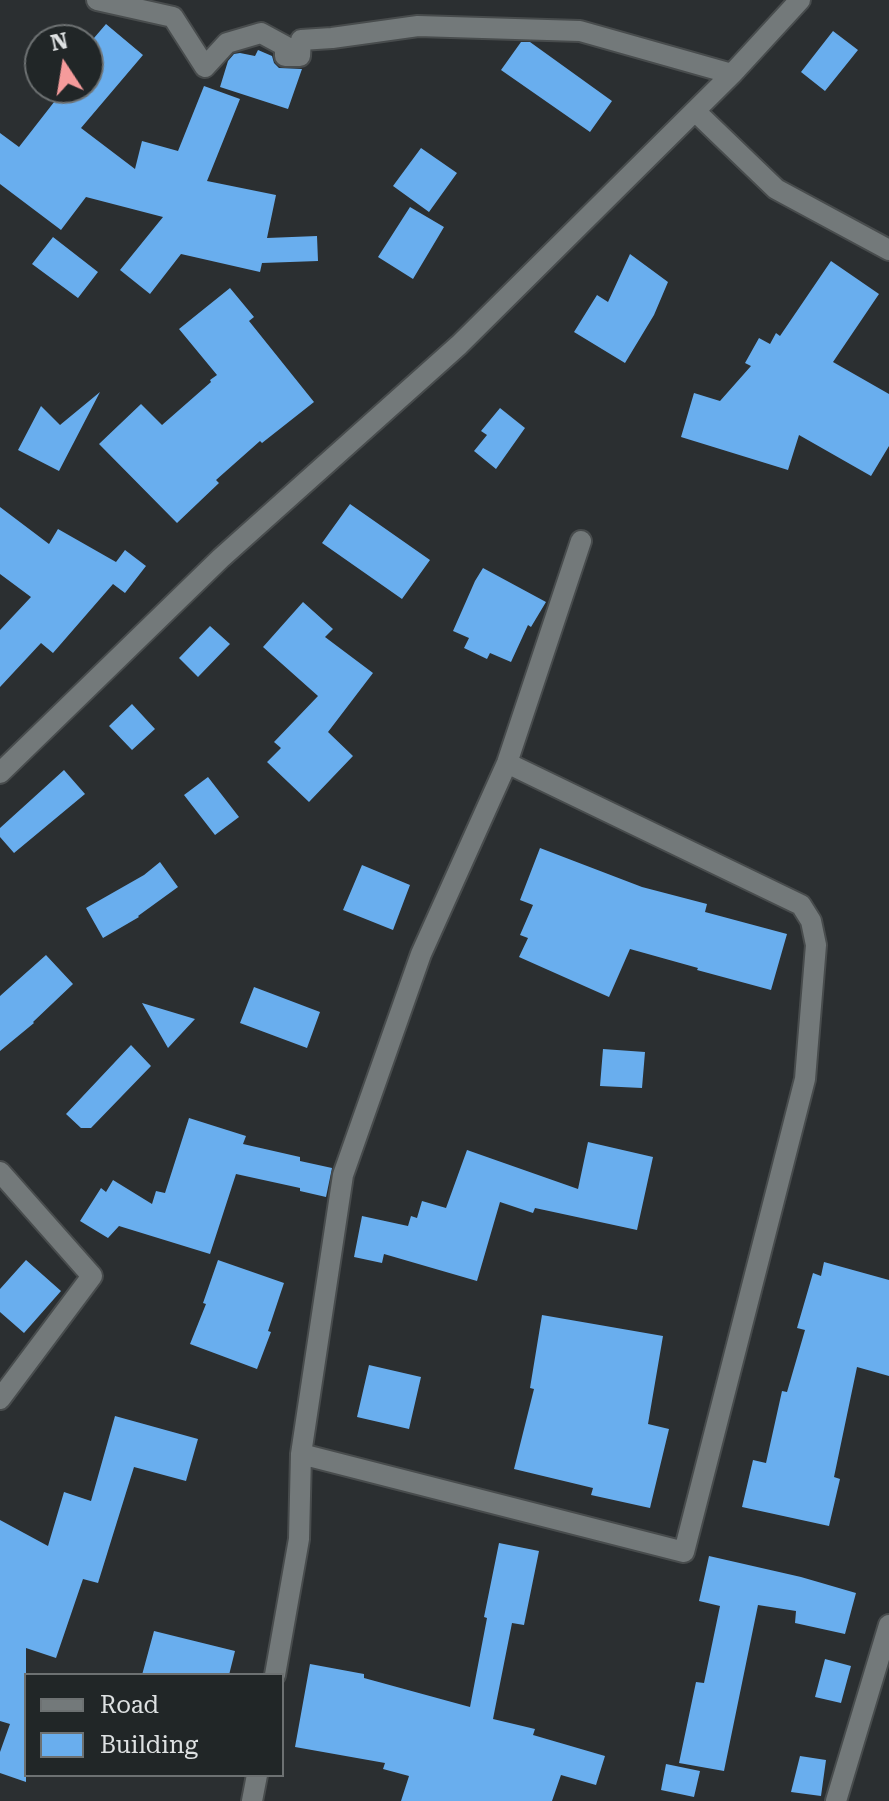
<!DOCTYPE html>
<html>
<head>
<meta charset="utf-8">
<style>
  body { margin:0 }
  #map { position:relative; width:889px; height:1801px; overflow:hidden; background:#2b2f31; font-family:"Roboto Serif",serif }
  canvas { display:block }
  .legend { position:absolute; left:24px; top:1673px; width:260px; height:104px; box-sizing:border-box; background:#212627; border:2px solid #6d7172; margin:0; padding:10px 14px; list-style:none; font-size:24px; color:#dee1e2 }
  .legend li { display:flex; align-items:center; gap:16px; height:40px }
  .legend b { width:40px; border:2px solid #6d7172 }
  .north { position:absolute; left:24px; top:24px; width:80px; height:80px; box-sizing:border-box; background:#212627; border:2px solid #6d7172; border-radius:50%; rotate:348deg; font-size:22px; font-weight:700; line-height:32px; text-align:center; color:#dee1e2 }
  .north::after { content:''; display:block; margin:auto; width:28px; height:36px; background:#f59b9b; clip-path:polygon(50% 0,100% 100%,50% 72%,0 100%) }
</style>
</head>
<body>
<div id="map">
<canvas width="889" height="1801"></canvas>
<ul class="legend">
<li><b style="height:10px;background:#73797a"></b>Road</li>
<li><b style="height:22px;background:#69aeee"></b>Building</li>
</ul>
<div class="north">N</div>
</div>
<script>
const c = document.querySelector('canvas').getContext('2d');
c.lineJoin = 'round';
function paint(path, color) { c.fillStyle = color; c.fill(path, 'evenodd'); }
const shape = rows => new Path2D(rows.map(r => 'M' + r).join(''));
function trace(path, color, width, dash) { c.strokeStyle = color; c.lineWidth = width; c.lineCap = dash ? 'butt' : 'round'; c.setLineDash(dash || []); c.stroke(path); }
paint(shape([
  [106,24,143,55,81,128,135,169,142,141,178,151,204,86,240,99,207,181,276,195,267,238,317,236,318,261,262,263,260,272,181,254,150,294,120,270,163,217,86,197,61,230,0,184,0,133,19,147,65,88,88,88,88,45],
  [833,31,858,50,825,91,801,72],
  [521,42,530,42,612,101,590,132,501,70],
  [258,50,272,56,274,63,279,68,302,69,288,109,220,87,228,61,234,54,240,53,255,56],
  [421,148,457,173,429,212,393,186],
  [410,207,444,227,413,279,378,257],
  [53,237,98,272,78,298,32,264],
  [630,254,668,282,654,315,625,363,574,332,597,295,608,302],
  [831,261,879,294,833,362,889,394,889,446,871,476,799,435,788,470,681,437,694,393,720,401,751,366,745,363,759,338,770,344,776,333,780,336],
  [230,288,254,317,249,321,314,402,262,443,260,441,216,480,219,483,177,523,99,444,141,404,162,425,211,382,210,380,217,375,179,329],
  [100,392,59,471,18,450,41,406,60,425],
  [500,408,525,428,496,469,474,451,487,435,481,431],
  [350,504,430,560,402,599,322,543],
  [0,507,49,544,58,529,116,562,125,550,146,566,125,593,113,584,53,653,41,643,0,687,0,630,31,597,0,574],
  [483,568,546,602,531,627,528,625,511,662,490,653,487,659,464,648,469,638,453,631,475,581],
  [303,602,333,629,325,637,373,673,328,732,353,756,309,802,267,762,281,748,274,742,318,696,263,647],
  [210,626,230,644,198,677,179,658],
  [132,704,155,729,132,750,109,726],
  [64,770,85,794,14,853,0,837,0,828],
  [208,777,239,817,215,835,184,795],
  [540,848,642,887,707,904,705,912,787,934,771,990,697,970,698,968,630,949,609,997,519,957,528,938,520,935,533,905,520,900],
  [160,862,178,887,138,916,139,917,103,938,86,908,144,875],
  [362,865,410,885,393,930,343,910],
  [46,955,73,984,33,1022,34,1023,0,1051,0,996],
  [254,987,320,1012,307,1048,240,1023],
  [142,1003,195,1019,168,1048],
  [131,1045,151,1066,91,1128,81,1128,66,1114],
  [603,1049,645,1052,642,1088,600,1086],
  [189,1118,246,1136,243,1144,300,1157,300,1161,332,1168,326,1197,300,1191,300,1188,236,1174,210,1254,119,1226,108,1238,80,1221,101,1188,106,1192,113,1180,152,1204,156,1191,165,1193],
  [588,1142,653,1157,637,1230,535,1208,533,1213,500,1202,477,1281,384,1254,382,1263,354,1257,362,1216,408,1226,411,1216,417,1218,422,1201,446,1208,467,1150,578,1189],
  [26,1260,61,1291,24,1333,0,1312,0,1289],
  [218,1260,284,1283,268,1331,271,1332,257,1369,190,1344,206,1304,203,1303],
  [824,1262,889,1280,889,1376,857,1367,834,1477,840,1479,829,1526,742,1507,753,1460,766,1463,782,1391,787,1392,805,1330,797,1328,813,1273,821,1276],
  [542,1315,663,1336,648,1424,669,1429,650,1508,591,1495,593,1488,514,1469,534,1389,530,1388],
  [369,1365,421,1377,409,1429,357,1417],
  [115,1416,198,1439,186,1481,134,1467,98,1583,83,1579,56,1658,26,1648,26,1782,0,1773,0,1752,10,1724,0,1721,0,1520,48,1546,64,1492,91,1501],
  [499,1543,539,1551,524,1625,512,1623,493,1719,535,1729,533,1735,605,1756,596,1785,561,1775,552,1801,401,1801,409,1776,383,1769,385,1763,295,1747,310,1664,364,1674,364,1678,470,1707,487,1618,484,1617],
  [709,1556,801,1577,856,1593,845,1634,795,1623,796,1611,758,1605,724,1771,679,1763,696,1682,704,1683,720,1606,699,1601],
  [154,1631,235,1651,229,1675,142,1675],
  [825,1659,851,1666,841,1703,815,1697],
  [800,1756,826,1760,821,1796,791,1792],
  [666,1764,700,1771,694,1797,661,1790]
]), '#69aeee');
const minor = shape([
  [97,0,173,17,205,67,227,43,261,33,285,46,285,56,300,56,301,40,332,38,418,26,580,31,732,74],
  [695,111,776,189,889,250],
  [0,773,221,558,459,345,732,74,800,0],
  [0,1172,92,1276,0,1399],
  [301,1454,684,1552,805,1079,816,945,811,921,801,905,507,763],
  [275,1675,299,1539,301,1454,343,1175,421,954,507,763,581,541],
  [252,1801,257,1775],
  [836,1801,889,1625]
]);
trace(minor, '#484c4d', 24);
trace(minor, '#73797a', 20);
</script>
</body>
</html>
